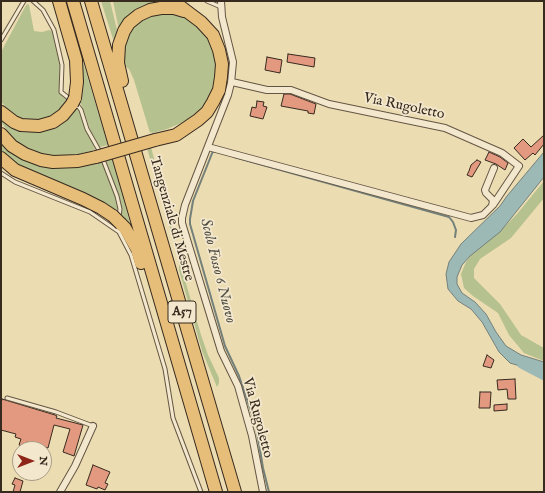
<!DOCTYPE html>
<html>
<head>
<meta charset="utf-8">
<style>
  body { margin:0 }
  #map { position:relative; width:545px; height:493px; overflow:hidden; background:#ecdcb2; font-family:"IM FELL English",serif }
  canvas { display:block }
  .frame { position:absolute; inset:0; border:2px solid #372a1f; pointer-events:none }
  .north { position:absolute; left:12px; top:441px; width:40px; height:40px; box-sizing:border-box; background:#f3e8cd; border:1px solid #a89c87; border-radius:50%; rotate:90deg; font-size:11px; font-weight:700; line-height:16px; text-align:center; color:#372a1f }
  .north::after { content:''; display:block; margin:auto; width:14px; height:18px; background:#8f2418; clip-path:polygon(50% 0,100% 100%,50% 72%,0 100%) }
</style>
</head>
<body>
<div id="map">
<canvas width="545" height="493"></canvas>
<div class="frame"></div>
<div class="north">N</div>
</div>
<script>
const c = document.querySelector('canvas').getContext('2d');
c.lineJoin = 'round';
function paint(path, color) { c.fillStyle = color; c.fill(path, 'evenodd'); }
const shape = rows => new Path2D(rows.map(r => 'M' + r).join(''));
function trace(path, color, width, dash) { c.strokeStyle = color; c.lineWidth = width; c.lineCap = dash ? 'butt' : 'round'; c.setLineDash(dash || []); c.stroke(path); }
function write(font, color, halo, rows, align = 'center') {
  c.font = font + ' "IM FELL English",serif'; c.lineWidth = 3.5; c.setLineDash([]); c.textBaseline = 'middle'; c.strokeStyle = halo; c.fillStyle = color; for (const [text, x, y, turn = 0] of rows) {
    c.save(); c.translate(x, y); c.rotate((+turn || 0) * Math.PI / 180); c.textAlign = isNaN(turn) ? turn : align; if (halo) c.strokeText(text, 0, 0); c.fillText(text, 0, 0); c.restore();
  }
}
paint(shape([
  [101,1,110,1,118,34,119,30,113,1,168,2,159,5,114,42],
  [27,4,29,5,34,31,42,32,49,30,52,31,60,62,59,91,63,97,71,101,59,114,40,121,24,120,18,118,9,112,1,101,1,52,24,9],
  [161,12,181,15,196,23,211,43,216,61,217,71,215,85,208,99,201,109,189,119,181,123,167,129,153,133,152,132,150,133,134,80,129,69,125,66,124,55,125,44,128,36,138,22,142,19],
  [80,56,81,56,108,145,100,147,95,138,91,132,81,104,78,100],
  [76,106,78,108,91,138,95,149,94,150,79,154,59,156,40,153,32,150,18,142,11,136,1,122,1,114,29,129],
  [1,143,24,160,41,166,63,168,102,162,114,192,119,214,22,168,9,159,1,150],
  [151,147,185,280,201,335,208,355,219,378,219,383,217,387,202,351,179,270,179,260,147,148],
  [112,159,116,172,131,227,122,219,119,197,106,160],
  [544,181,544,198,511,238,480,259,474,269,474,278,500,304,521,335,544,348,544,361,524,353,509,335,498,313,473,296,464,288,461,274,466,262,473,252,481,243,498,233,517,214]
]), '#b5c18e');
const water = shape([
  [544,152,544,177,500,232,470,256,462,265,457,277,457,284,462,293,475,302,486,314,496,332,506,346,521,355,544,362,544,376,536,371,510,363,499,352,482,322,471,309,458,301,448,289,446,274,449,262,461,244,500,206,507,196,544,152]
]);
paint(water, '#9cb9b6');
trace(water, '#74807a', 1);
trace(shape([
  [215,152,213,151,193,201,190,219,190,224,225,346,239,376,256,426,263,468,269,492],
  [234,157,449,217,453,222,456,230,455,237]
]), '#74807a', 2);
trace(shape([
  [521,365,544,377]
]), '#9cb9b6', 7);
const building = shape([
  [288,54,315,58,314,67,287,62,288,54],
  [267,57,282,60,280,73,265,70,267,57],
  [284,94,290,94,316,104,314,114,308,113,308,111,281,106,284,94],
  [257,101,264,102,263,106,267,107,263,119,250,116,252,107,256,108,257,101],
  [544,135,544,144,535,155,533,153,525,160,514,148,523,139,531,147,544,135],
  [489,152,500,157,508,163,505,170,496,164,485,160,489,152],
  [477,160,481,162,472,177,467,175,469,171,471,165,477,160],
  [487,355,494,360,491,368,483,366,487,355],
  [515,379,516,399,508,399,507,389,498,390,497,380,515,379],
  [480,392,491,392,490,408,479,408,480,392],
  [2,399,55,415,57,416,56,418,83,425,74,456,63,452,70,429,54,425,48,448,27,442,26,447,19,445,21,439,15,437,16,434,1,430,1,404,2,399],
  [507,404,507,410,494,411,494,405,507,404],
  [93,465,110,472,105,483,108,484,105,490,98,487,97,489,86,485,93,465],
  [15,478,23,481,20,492,13,492,15,485,12,484,15,478]
]);
paint(building, '#e39880');
trace(building, '#372a1f', 1);
const lane = shape([
  [33,1,43,10,54,30,62,65,61,92,71,100],
  [207,1,221,7],
  [1,40,24,1],
  [75,102,81,110,87,129,100,152],
  [102,157,117,196,120,209,119,217],
  [1,173,15,182,90,212,119,232,131,255,165,369,173,418,201,492],
  [7,398,56,412,93,426]
]);
const street = shape([
  [221,1,222,17,233,62,231,83,228,95,185,205,182,218,182,223,221,351,238,386,252,436,263,492],
  [232,82,267,90,291,90,329,104,445,128,502,153,519,166,493,205],
  [208,147,471,218,483,215,492,206,493,200,486,193,485,190,494,168],
  [60,492,75,466,93,426]
]);
const highway = shape([
  [59,1,76,60,77,82,75,98],
  [73,1,216,492],
  [91,1,235,492],
  [122,81,118,63,119,45,124,31,129,23,139,15,150,10,161,8,174,8,184,11],
  [1,112,14,122,21,125,39,126,53,122,63,115,72,104],
  [1,134,12,146,25,154,41,160,53,162,78,161,96,157],
  [155,140,176,135,198,120,207,112,213,102,219,90,221,77,222,64,219,50,213,35,201,22,173,1],
  [1,158,15,170,83,199,101,208,113,216],
  [121,224,125,228,137,249,141,263]
]);
trace(lane, '#645644', 5);
trace(street, '#645644', 8);
trace(highway, '#372a1f', 14);
trace(lane, '#f3e8cd', 3);
trace(street, '#f3e8cd', 6);
trace(highway, '#e6be79', 12);
const highwayBridge = shape([
  [72,104,75,98],
  [96,157,155,140],
  [113,216,121,224]
]);
trace(highwayBridge, '#372a1f', 14, []);
trace(highwayBridge, '#e6be79', 12);
for (const [x, y, w] of [
  [182,312,28]
]) { const box = new Path2D(); box.roundRect(x - w / 2, y - 11, w, 22, 3); c.fillStyle = '#f3e8cd'; c.fill(box); trace(box, '#372a1f', 1); }
write('bold 13px', '#372a1f', null, [
  ["A57",182,312]
]);
write('14px', '#372a1f', '#f3e8cd', [
  ["Via Rugoletto",404,107,12],
  ["Tangenziale di Mestre",171,219,74],
  ["Via Rugoletto",257,418,75]
]);
write('italic 15px', '#504e45', '#f3e8cd', [
  ["Scolo Fosso 6 Nuovo",217,271,76]
]);
</script>
</body>
</html>
